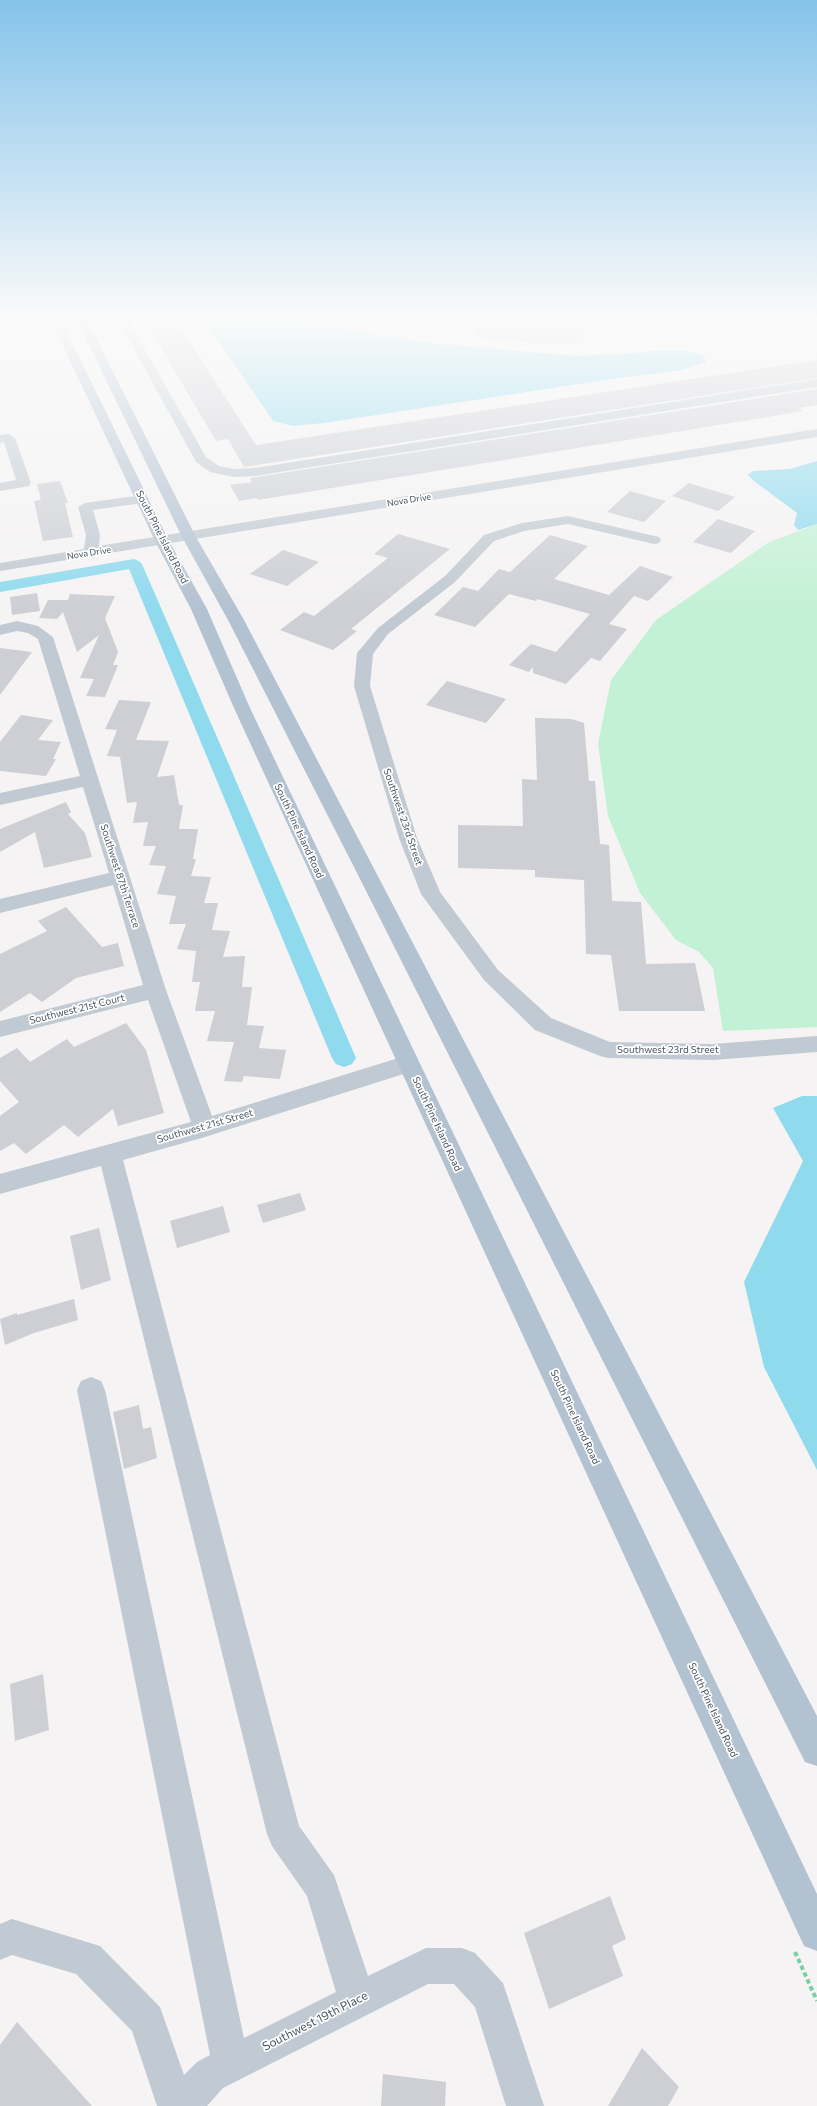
<!DOCTYPE html>
<html>
<head>
<meta charset="utf-8">
<style>
  body { margin:0 }
  canvas { display:block; background:#f5f3f3 }
</style>
</head>
<body>
<canvas width="817" height="2106"></canvas>
<script>
const c = document.querySelector('canvas').getContext('2d');
c.lineJoin = 'round';
function paint(path, color) { c.fillStyle = color; c.fill(path, 'evenodd'); }
const shape = rows => new Path2D(rows.map(r => 'M' + r).join(''));
function trace(path, color, width, dash) { c.strokeStyle = color; c.lineWidth = width; c.lineCap = dash ? 'butt' : 'round'; c.setLineDash(dash || []); c.stroke(path); }
function write(font, color, halo, rows, align = 'center') {
  c.font = font + ' Commissioner,sans-serif'; c.lineWidth = 3.5; c.setLineDash([]); c.textBaseline = 'middle'; c.strokeStyle = halo; c.fillStyle = color; for (const [text, x, y, turn = 0] of rows) {
    c.save(); c.translate(x, y); c.rotate((+turn || 0) * Math.PI / 180); c.textAlign = isNaN(turn) ? turn : align; if (halo) c.strokeText(text, 0, 0); c.fillText(text, 0, 0); c.restore();
  }
}
paint(shape([
  [817,524,817,1027,723,1031,713,968,699,952,676,940,640,893,608,816,598,744,611,680,656,620,769,542]
]), '#c3f1d5');
paint(shape([
  [203,316,284,316,318,325,430,343,576,356,623,354,662,350,685,350,702,355,706,362,682,370,618,378,324,423,293,426,273,421,206,323],
  [817,461,817,524,798,530,794,525,797,513,754,481,748,475,753,471,790,469],
  [802,1096,817,1096,817,1470,764,1367,744,1282,803,1161,773,1108]
]), '#90daee');
paint(shape([
  [134,559,139,561,142,564,356,1058,352,1064,344,1067,336,1064,332,1058,129,569,0,592,0,582,134,559]
]), '#90daee');
paint(shape([
  [142,316,173,316,256,445,817,360,817,378,244,467,228,439,216,441],
  [521,316,583,316,583,320],
  [475,322,583,329,583,343,547,344,474,337],
  [817,389,817,405,799,408,803,411,768,417,258,500,257,498,239,501,230,485,252,482,250,478],
  [60,481,68,503,65,503,73,537,43,541,34,501,41,500,37,484],
  [689,483,735,497,718,511,672,496],
  [630,491,666,501,644,522,607,512],
  [718,519,755,531,731,553,693,542],
  [398,534,450,549,351,629,357,631,333,650,280,630,304,612,314,616,388,558,374,554],
  [550,535,588,546,554,579,609,595,640,566,673,577,648,601,634,596,609,624,627,629,600,661,591,658,566,684,533,673,533,667,529,672,509,665,531,644,556,652,590,614,537,599,536,601,509,594,475,627,434,615,463,587,478,591,499,569,510,572],
  [283,550,319,562,287,586,250,574],
  [37,593,40,611,12,615,10,597],
  [70,594,115,596,105,618,118,652,113,665,118,665,105,697,86,696,94,679,80,678,99,635,77,652,63,612,57,619,39,618,48,600,68,600],
  [0,648,32,652,0,695],
  [447,681,506,699,486,723,426,705],
  [119,700,151,702,136,740,169,741,157,777,174,775,179,805,183,805,179,829,198,829,193,859,196,859,191,876,211,877,204,903,218,903,212,930,230,931,223,957,245,956,242,987,252,987,247,1025,264,1026,259,1048,286,1050,280,1079,244,1076,242,1082,224,1081,234,1042,207,1041,215,1011,195,1011,200,982,192,982,196,951,177,949,186,924,169,924,176,896,157,894,166,866,149,865,156,846,143,846,148,822,133,823,137,802,127,803,120,757,107,756,117,730,105,729],
  [21,715,53,720,38,740,61,742,53,759,56,759,46,776,0,771,0,742],
  [535,718,571,719,584,723,589,781,595,781,600,844,609,845,612,901,641,902,646,964,695,963,705,1011,619,1011,611,955,586,954,584,880,535,877,535,870,458,868,458,825,523,826,522,779,537,780],
  [66,802,71,812,68,814,85,833,92,857,44,868,35,832,0,852,0,829],
  [66,907,102,947,118,943,124,966,76,978,42,1002,30,993,0,1012,0,954,47,931,38,921],
  [126,1023,146,1050,164,1113,118,1126,113,1109,78,1137,64,1125,26,1154,14,1143,0,1151,0,1116,19,1102,0,1081,0,1058,17,1048,30,1062,67,1039,74,1047],
  [300,1193,306,1210,263,1223,257,1205],
  [223,1206,230,1232,177,1248,170,1221],
  [99,1228,111,1280,81,1290,70,1236],
  [74,1299,78,1320,34,1333,5,1345,0,1319,17,1313,17,1315],
  [139,1405,143,1429,151,1427,157,1458,124,1469,113,1412],
  [43,1674,49,1730,15,1741,10,1684],
  [610,1896,626,1939,612,1946,623,1976,549,2009,524,1933],
  [17,2022,92,2106,0,2106,0,2045],
  [642,2048,679,2087,668,2106,608,2106],
  [383,2074,446,2082,445,2106,381,2106]
]), '#cdcfd5');
trace(shape([
  [795,1952,817,2001]
]), '#7ad0a6', 4, [4.5, 3]);
paint(shape([
  [116,316,126,316,206,457,219,466,234,469,255,468,817,379,817,387,255,476,234,477,210,472,196,462,116,316],
  [450,316,501,316,586,322,780,316,775,319,714,324,586,328,455,319,450,316],
  [817,429,817,437,0,571,0,563,84,549,86,535,78,507,85,503,142,495,149,499,142,503,93,510,100,535,99,546,817,429],
  [9,434,15,438,31,483,29,486,0,491,0,483,16,480,4,442,0,443,0,435,9,434],
  [568,516,659,537,661,540,659,543,654,544,568,524,524,531,494,541,455,582,388,634,373,654,370,686,417,838,440,892,498,970,551,1018,610,1042,713,1044,817,1036,817,1052,713,1060,608,1058,600,1056,535,1030,484,980,421,894,399,838,354,686,357,653,378,628,445,576,484,535,522,523,568,516],
  [17,621,38,626,53,637,166,990,212,1116,408,1055,416,1058,419,1064,416,1070,205,1137,123,1160,299,1826,334,1875,368,1976,426,1948,462,1948,475,1953,503,1983,544,2106,506,2106,475,2007,454,1984,428,1984,223,2088,207,2106,157,2106,132,2031,76,1974,12,1955,0,1960,0,1924,12,1919,100,1946,160,2007,184,2075,197,2062,210,2055,77,1390,81,1381,91,1377,101,1381,105,1390,244,2038,336,1992,307,1896,272,1846,267,1834,101,1166,0,1194,0,1174,191,1122,148,1000,0,1037,0,1021,143,985,113,885,0,913,0,899,109,873,83,787,0,805,0,793,80,776,38,639,28,633,17,631,0,635,0,625,17,621]
]), '#c1cad2');
paint(shape([
  [49,316,59,316,169,541,207,609,250,708,817,1894,817,1951,804,1946,234,708,191,609,155,541,49,316],
  [75,316,85,316,196,537,244,620,817,1716,817,1766,805,1762,355,869,228,620,182,537,75,316]
]), '#b3c2d1');
const sky = c.createLinearGradient(0, 0, 0, 611);
sky.addColorStop(0, '#85c3ea');
sky.addColorStop(0.52, '#fafafa');
sky.addColorStop(1, '#fafafa00');
c.fillStyle = sky;
c.fillRect(0, 0, 817, 611);
write('9px', '#4a5661', '#fff', [
  ["Nova Drive",409,500,-9],
  ["Nova Drive",89,553,-9]
]);
write('10px', '#4a5661', '#fff', [
  ["South Pine Island Road",162,537,63],
  ["Southwest 23rd Street",403,817,71],
  ["South Pine Island Road",299,831,65],
  ["Southwest 87th Terrace",120,876,72],
  ["Southwest 21st Court",77,1009,-14],
  ["Southwest 23rd Street",668,1050],
  ["South Pine Island Road",437,1124,65],
  ["Southwest 21st Street",205,1126,-16],
  ["South Pine Island Road",575,1417,65],
  ["South Pine Island Road",713,1710,65]
]);
write('12px', '#4a5661', '#fff', [
  ["Southwest 19th Place",315,2021,-27]
]);
</script>
</body>
</html>
